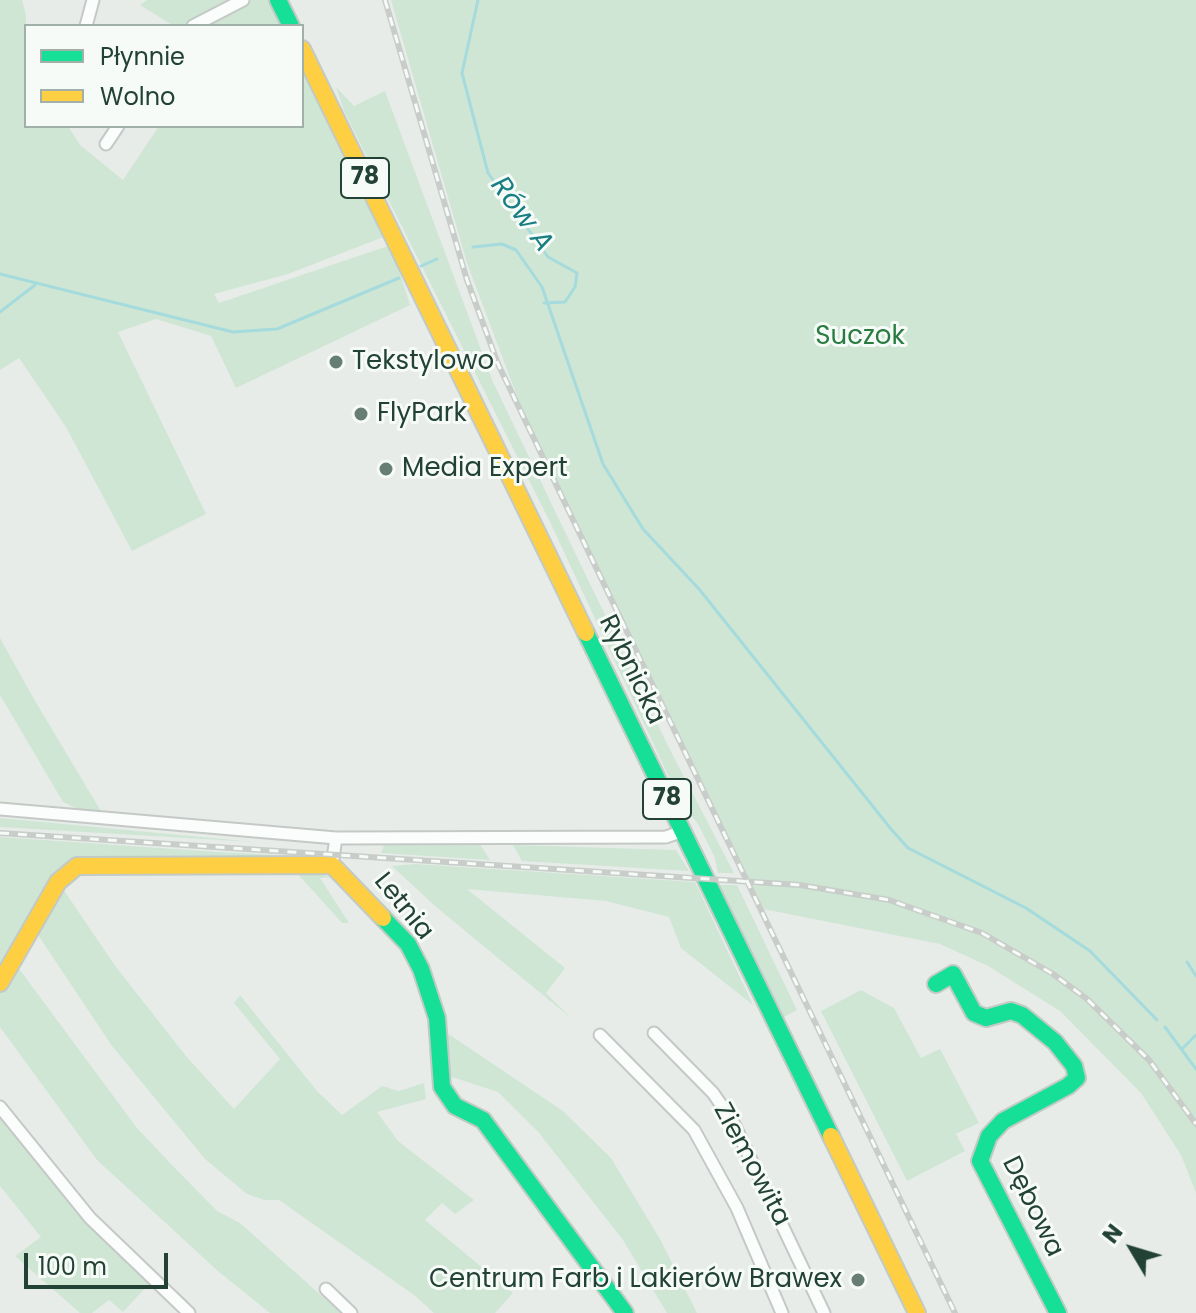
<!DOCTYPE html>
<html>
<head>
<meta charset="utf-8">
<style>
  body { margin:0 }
  #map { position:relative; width:1196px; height:1313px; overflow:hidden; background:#e7ece9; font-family:Poppins,sans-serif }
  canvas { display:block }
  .legend { position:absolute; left:24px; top:24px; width:280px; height:104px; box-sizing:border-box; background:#f6fbf7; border:2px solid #a1b1aa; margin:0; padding:10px 14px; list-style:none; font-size:24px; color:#224236 }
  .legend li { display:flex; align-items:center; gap:16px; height:40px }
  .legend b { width:40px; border:2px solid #a1b1aa }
  .north { position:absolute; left:1092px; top:1209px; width:80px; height:80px; -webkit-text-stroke:6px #f6fbf7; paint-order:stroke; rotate:308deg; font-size:22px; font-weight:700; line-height:32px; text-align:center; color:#224236 }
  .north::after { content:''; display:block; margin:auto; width:28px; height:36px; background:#224236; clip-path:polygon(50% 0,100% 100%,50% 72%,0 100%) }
  .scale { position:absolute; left:24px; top:1253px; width:144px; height:36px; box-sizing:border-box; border:4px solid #224236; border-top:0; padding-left:10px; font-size:24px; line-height:28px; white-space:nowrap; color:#224236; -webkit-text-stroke:6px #f6fbf7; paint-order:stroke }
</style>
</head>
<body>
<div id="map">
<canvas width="1196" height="1313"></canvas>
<ul class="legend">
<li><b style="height:10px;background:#16e098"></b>Płynnie</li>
<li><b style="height:10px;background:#ffcf43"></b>Wolno</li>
</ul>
<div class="north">N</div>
<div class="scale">100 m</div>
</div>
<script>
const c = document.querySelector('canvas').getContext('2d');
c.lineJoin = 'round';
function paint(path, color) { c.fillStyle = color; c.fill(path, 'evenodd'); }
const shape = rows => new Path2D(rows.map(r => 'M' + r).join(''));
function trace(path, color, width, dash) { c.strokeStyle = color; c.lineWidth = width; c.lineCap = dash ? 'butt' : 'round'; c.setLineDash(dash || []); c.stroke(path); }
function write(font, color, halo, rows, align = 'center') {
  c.font = font + ' Poppins,sans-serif'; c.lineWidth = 6; c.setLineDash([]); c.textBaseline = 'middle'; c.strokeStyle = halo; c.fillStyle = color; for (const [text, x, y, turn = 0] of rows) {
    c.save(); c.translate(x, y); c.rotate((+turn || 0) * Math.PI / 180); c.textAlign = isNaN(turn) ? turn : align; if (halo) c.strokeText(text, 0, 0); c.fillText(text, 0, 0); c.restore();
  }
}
paint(shape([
  [0,0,22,0,26,15,26,126,68,126,80,145,123,180,159,126,302,126,302,65,386,236,288,274,214,294,219,303,391,245,410,305,236,388,211,336,156,319,118,332,206,514,132,551,66,427,19,358,0,370],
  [147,0,269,0,283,26,174,26,140,5],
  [391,0,1196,0,1196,1193,1181,1155,1141,1093,1060,1011,988,966,940,944,763,909,521,407,467,263],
  [336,87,354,106,385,91,493,382,667,744,734,873,718,873,715,858,698,824,680,801,550,522,344,111],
  [0,638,34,699,102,813,82,811,63,802,0,695],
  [0,818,254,842,0,827],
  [0,837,217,852,277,855,166,862,80,861,28,920,0,966],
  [385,843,480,844,490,860,381,853],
  [513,845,676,850,689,871,522,861],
  [415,864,695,882,753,1005,681,948,669,917,606,901,467,889,565,968,546,993,572,1019,435,906,392,866],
  [295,871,334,877,320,878,349,923,342,923],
  [718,885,737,885,797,1010,782,1018],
  [63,889,116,967,186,1056,234,1109,280,1059,234,1003,240,995,317,1091,342,1115,382,1086,399,1091,424,1083,426,1099,377,1112,398,1141,474,1200,455,1214,442,1203,425,1220,513,1293,495,1313,434,1313,414,1295,279,1200,264,1200,247,1194,205,1159,112,1046,38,935,36,928],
  [14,962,137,1128,172,1165,217,1211,240,1223,341,1313,270,1313,219,1272,97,1160,0,1027,0,991],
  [861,990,894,1008,921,1058,940,1049,979,1123,956,1134,965,1151,907,1181,821,1011],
  [444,1031,563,1111,611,1158,660,1239,697,1313,667,1313,623,1240,539,1133,498,1092,446,1075],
  [0,1111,151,1282,123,1312,109,1300,92,1313,80,1313,15,1256,41,1237,0,1186]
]), '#cfe6d4');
trace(shape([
  [478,0,462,73,488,173,548,257,577,273,575,287,565,302,544,303],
  [473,247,502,244,516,250,542,287,603,464,643,529,699,589,891,829,908,848,1026,908,1090,951,1157,1020],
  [421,266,437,259],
  [0,274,233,332,277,329,399,278],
  [0,312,35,285],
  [1187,962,1196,976],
  [1165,1027,1196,1069],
  [1182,1049,1196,1035]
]), '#a5dbdc', 3);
const street = shape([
  [86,26,93,0],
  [193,26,243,0],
  [106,144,118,126],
  [0,809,336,838,666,837,683,831],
  [332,865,336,838],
  [654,1033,713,1093,733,1122,824,1313],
  [600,1035,694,1130,737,1208,782,1313],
  [0,1107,90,1218,189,1313],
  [326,1289,351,1313]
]);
const fast = shape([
  [278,0,291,26],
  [586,633,831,1136],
  [383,918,408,944,421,969,437,1018,442,1087,455,1106,483,1120,625,1313],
  [936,984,953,974,974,1013,986,1018,1011,1011,1022,1015,1055,1042,1074,1066,1077,1078,1068,1086,1003,1121,989,1136,980,1161,1058,1313]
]);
const slow = shape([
  [302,49,586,633],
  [0,983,58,882,77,866,332,865,383,918],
  [831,1136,917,1313]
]);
trace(street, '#c4c9c6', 15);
trace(fast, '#c2cac6', 20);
trace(slow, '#c2cac6', 20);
trace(street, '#fbfcfc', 11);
trace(fast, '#16e098', 16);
trace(slow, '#ffcf43', 16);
const rail = shape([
  [385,0,467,280,498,364,955,1313],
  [0,833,800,885,889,900,982,933,1053,974,1087,999,1149,1060,1196,1124]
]);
trace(rail, '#c8cdca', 6);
trace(rail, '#f6fbf7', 3, [9]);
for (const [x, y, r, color] of [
  [336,362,8,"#677e75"],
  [361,414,8,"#677e75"],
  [386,469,8,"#677e75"],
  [858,1280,8,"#677e75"]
]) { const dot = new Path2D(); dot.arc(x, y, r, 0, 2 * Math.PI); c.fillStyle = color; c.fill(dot); trace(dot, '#f6fbf7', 3); }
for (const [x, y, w] of [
  [365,178,48],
  [667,799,48]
]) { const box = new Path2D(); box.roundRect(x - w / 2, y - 20, w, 40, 6); c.fillStyle = '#f6fbf7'; c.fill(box); trace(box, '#224236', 2); }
write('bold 24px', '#224236', null, [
  ["78",365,178],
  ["78",667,799]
]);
write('26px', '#297c40', '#f6fbf7', [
  ["Suczok",860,337]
]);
write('26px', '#224236', '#f6fbf7', [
  ["Tekstylowo",352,362],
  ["FlyPark",377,414],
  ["Media Expert",402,469],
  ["Centrum Farb i Lakierów Brawex",842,1280,"right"]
], 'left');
write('26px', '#224236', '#f6fbf7', [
  ["Rybnicka",631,670,64],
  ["Letnia",403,907,51],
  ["Ziemowita",751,1165,62],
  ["Dębowa",1032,1207,64]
]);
write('italic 28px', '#177e83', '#f6fbf7', [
  ["Rów A",521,215,54]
]);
</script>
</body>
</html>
